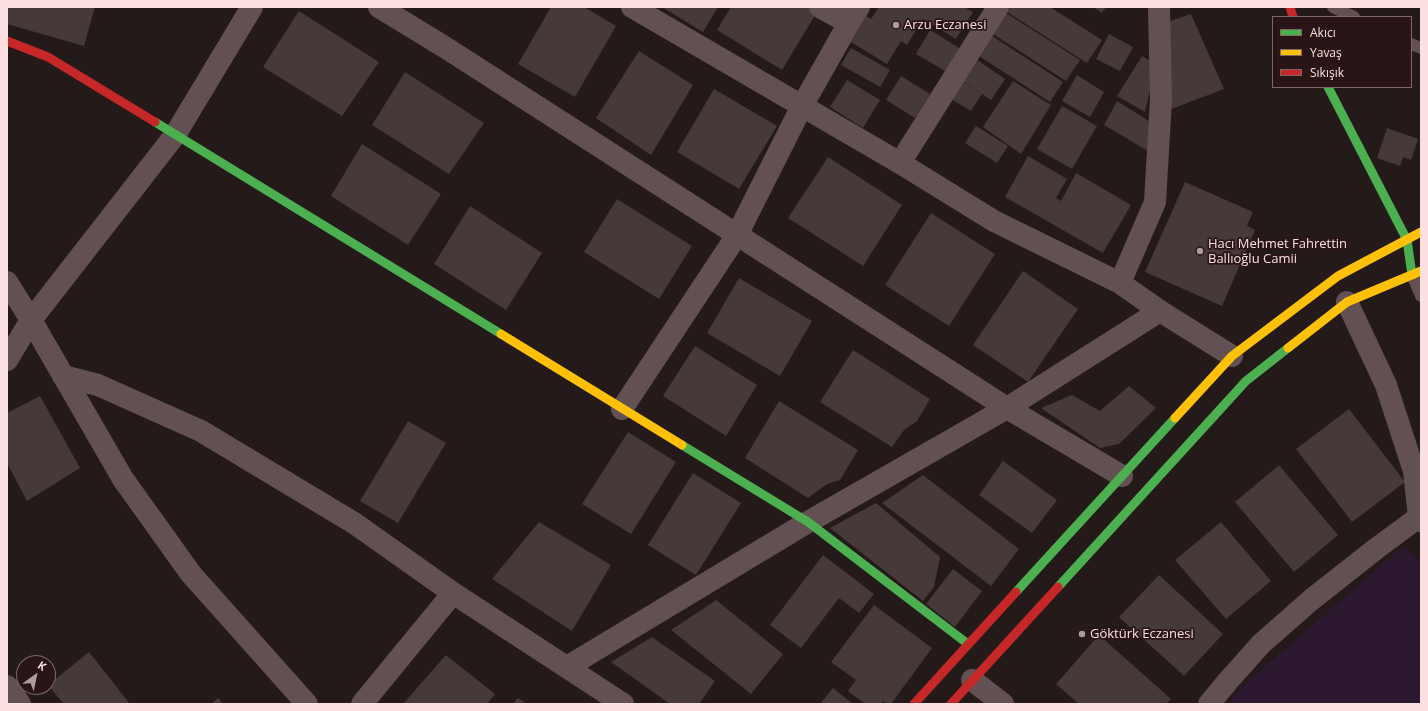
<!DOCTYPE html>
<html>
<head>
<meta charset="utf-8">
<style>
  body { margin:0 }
  #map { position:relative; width:1428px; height:711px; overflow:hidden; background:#241a1a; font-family:"Open Sans",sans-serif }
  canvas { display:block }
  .frame { position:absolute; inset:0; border:8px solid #fbe1e2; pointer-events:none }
  .legend { position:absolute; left:1272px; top:16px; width:140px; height:72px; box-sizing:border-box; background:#291515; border:1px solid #7d6767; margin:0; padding:5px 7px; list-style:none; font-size:12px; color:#fbe1e2 }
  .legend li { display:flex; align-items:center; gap:8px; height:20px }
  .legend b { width:20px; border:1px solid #7d6767 }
  .north { position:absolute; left:16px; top:655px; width:40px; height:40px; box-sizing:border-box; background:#291515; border:1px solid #7d6767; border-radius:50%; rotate:33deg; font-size:11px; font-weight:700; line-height:16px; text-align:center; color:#fbe1e2 }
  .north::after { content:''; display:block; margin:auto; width:14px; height:18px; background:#b09b9c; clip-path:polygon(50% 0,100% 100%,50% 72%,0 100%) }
</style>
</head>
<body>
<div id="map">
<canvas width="1428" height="711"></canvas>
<div class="frame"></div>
<ul class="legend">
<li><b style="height:5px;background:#4caf50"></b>Akıcı</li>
<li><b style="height:5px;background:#ffc107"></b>Yavaş</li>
<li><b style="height:5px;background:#c62828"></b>Sıkışık</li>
</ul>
<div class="north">K</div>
</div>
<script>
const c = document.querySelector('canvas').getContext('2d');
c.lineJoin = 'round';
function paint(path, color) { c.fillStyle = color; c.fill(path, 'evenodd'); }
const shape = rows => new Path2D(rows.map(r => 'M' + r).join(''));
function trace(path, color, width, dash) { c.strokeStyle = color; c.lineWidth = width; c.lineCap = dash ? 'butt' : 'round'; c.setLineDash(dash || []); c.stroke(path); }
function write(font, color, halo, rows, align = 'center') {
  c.font = font + ' "Open Sans",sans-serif'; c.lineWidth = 3.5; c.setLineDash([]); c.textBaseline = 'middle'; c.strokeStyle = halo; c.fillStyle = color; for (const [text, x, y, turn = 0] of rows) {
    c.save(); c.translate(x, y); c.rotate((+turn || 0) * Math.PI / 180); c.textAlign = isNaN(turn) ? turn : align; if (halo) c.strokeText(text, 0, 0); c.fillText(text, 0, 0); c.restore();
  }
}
paint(shape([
  [1402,547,1408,549,1421,564,1421,704,1228,704,1245,684]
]), '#2c182f');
paint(shape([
  [7,7,95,7,84,46,7,24],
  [551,7,584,7,616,26,575,97,518,64],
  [662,7,718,7,703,32],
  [731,7,808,7,817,12,782,70,717,30],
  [879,7,964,7,973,12,956,39,923,19,907,45,901,41,887,64,851,42,866,16,871,19],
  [1010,7,1050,7,1102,40,1087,63,1007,12],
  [1093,7,1106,7,1102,13],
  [299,11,379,62,342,116,263,67],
  [1006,13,1080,60,1066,81,993,34],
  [1191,14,1224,89,1166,111,1170,21],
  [930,30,961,49,947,72,916,54],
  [1109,34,1133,47,1120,71,1096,59],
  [992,36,1063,82,1050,102,979,56],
  [851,48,890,70,880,87,841,65],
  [639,51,693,85,651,155,596,118],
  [1142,56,1156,64,1145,112,1117,96],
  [976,59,1005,79,991,100,963,81],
  [405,72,484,123,449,174,372,125],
  [1077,75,1104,92,1090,117,1062,101],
  [901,76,930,94,915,118,886,100],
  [959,79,982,94,971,111,948,97],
  [847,80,880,100,863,128,830,107],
  [1013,81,1051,105,1021,154,983,127],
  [714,89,777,126,739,189,677,152],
  [1117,101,1149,121,1148,151,1104,125],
  [1062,106,1097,126,1072,169,1037,149],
  [976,126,1008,146,997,163,965,143],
  [1387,128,1418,139,1411,160,1403,157,1400,166,1377,158],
  [362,144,441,194,408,245,331,196],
  [1028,156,1067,179,1056,198,1061,201,1076,173,1131,205,1103,253,1005,197],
  [828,157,902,205,863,266,788,218],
  [1185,182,1253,212,1247,226,1255,230,1222,306,1145,272],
  [617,199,692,246,659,299,584,252],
  [470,206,542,253,506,310,434,264],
  [931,213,995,254,949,326,885,285],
  [1023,271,1078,309,1028,382,973,345],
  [739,278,812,321,780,376,707,333],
  [695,346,757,385,726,436,663,396],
  [853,350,930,399,917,421,904,430,892,447,820,402],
  [1129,386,1156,408,1119,444,1100,448,1041,408,1072,395,1100,411],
  [40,396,80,468,27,501,7,463,7,413],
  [779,401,858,450,840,480,827,484,808,498,745,458],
  [1349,409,1405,482,1352,522,1296,449],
  [408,421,446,443,398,523,360,501],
  [628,432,676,462,631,534,582,504],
  [1003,461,1057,500,1032,533,979,495],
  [1279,465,1338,535,1294,572,1235,502],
  [693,473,741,503,696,575,648,545],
  [923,475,1019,549,991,586,882,503],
  [876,503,940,557,934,587,923,601,830,528],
  [539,522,611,565,572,631,492,579],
  [1221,522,1271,581,1226,619,1175,560],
  [823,555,874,594,859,613,839,598,801,648,770,625],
  [953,569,982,591,955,627,926,604],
  [1159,575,1223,634,1184,676,1119,617],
  [716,600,783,654,751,694,671,630],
  [874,605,932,648,891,704,887,704,883,701,881,704,865,704,848,691,856,680,831,662],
  [1099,635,1171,699,1166,704,1079,704,1056,684],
  [652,637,715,681,699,704,670,704,611,662],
  [89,652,130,704,64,704,48,685],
  [446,655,495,694,487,704,403,704],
  [833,688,853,704,820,704],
  [218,698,223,704,211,704],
  [518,698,527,704,513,704]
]), '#453939');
trace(shape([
  [1333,7,1354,17],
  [1411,44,1421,48],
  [1412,275,1421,296]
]), '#635052', 12);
trace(shape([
  [379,7,443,46,1007,408,1122,476],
  [632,7,900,163,994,221,1120,283,1160,311,1232,356],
  [820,7,849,23],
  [900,163,998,7],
  [7,282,31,320,123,479,191,574,307,704],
  [1120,283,1155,202,1161,100,1159,7],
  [1347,302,1386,385,1414,471,1419,517,1421,521],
  [7,360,31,320,175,135,252,7],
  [63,376,98,385,201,431,354,523,453,593,623,704],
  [622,409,737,235,802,106,849,23,859,7],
  [567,667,808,522,1007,408,1160,311],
  [972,680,1003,704],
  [7,686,20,704],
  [362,704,453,593],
  [1209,704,1228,681,1261,644,1311,600,1377,548,1419,517]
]), '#635052', 22);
trace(shape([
  [1328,87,1407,240,1412,275],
  [155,122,501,334],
  [682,445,808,522,968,644],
  [1058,587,1246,381,1288,348],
  [1016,592,1175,418]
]), '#4caf50', 9);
trace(shape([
  [501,334,682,445],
  [1288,348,1347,302,1421,271],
  [1175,418,1232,356,1338,276,1421,232]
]), '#ffc107', 9);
trace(shape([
  [1290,7,1293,17],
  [7,41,48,57,155,122],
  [914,704,1016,592],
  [951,704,1058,587]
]), '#c62828', 9);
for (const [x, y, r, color] of [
  [896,25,4,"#b09b9c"],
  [1200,251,4,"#b09b9c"],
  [1082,634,4,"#b09b9c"]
]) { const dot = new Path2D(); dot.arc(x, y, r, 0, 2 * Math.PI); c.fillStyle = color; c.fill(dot); trace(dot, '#291515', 1.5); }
write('13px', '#fbe1e2', '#291515', [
  ["Arzu Eczanesi",904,25],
  ["Hacı Mehmet Fahrettin",1208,244],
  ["Ballıoğlu Camii",1208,259],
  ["Göktürk Eczanesi",1090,634]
], 'left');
</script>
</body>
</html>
